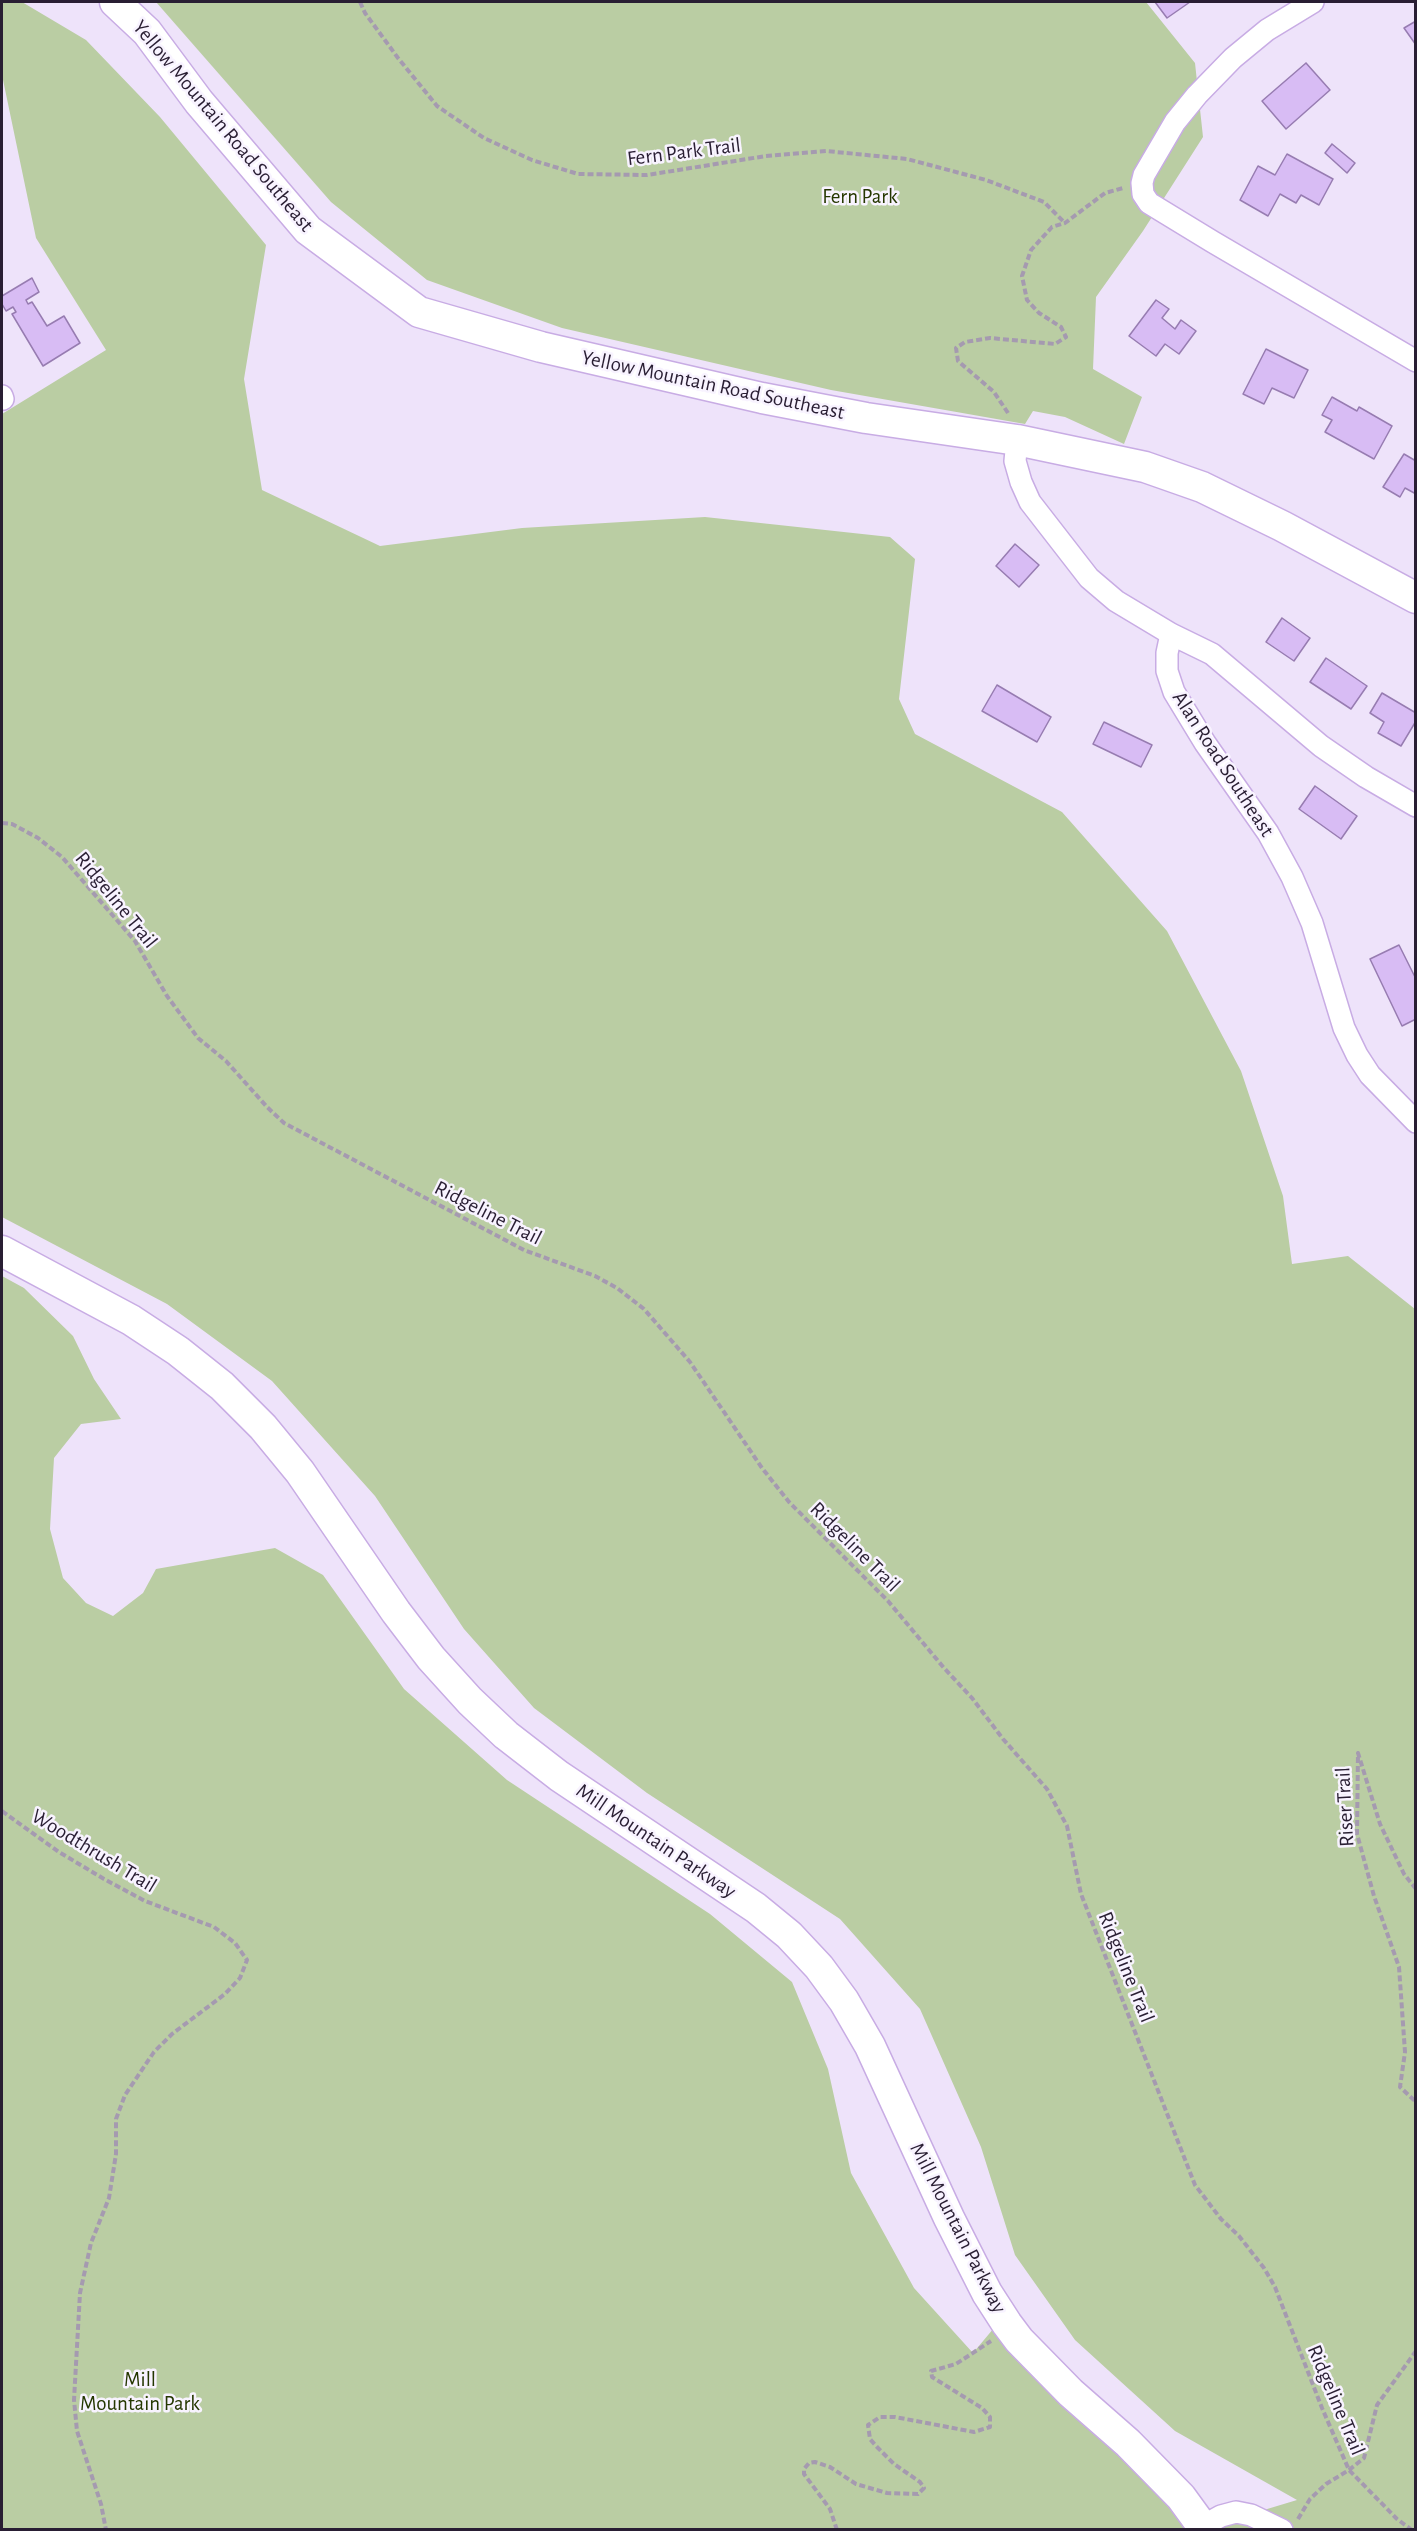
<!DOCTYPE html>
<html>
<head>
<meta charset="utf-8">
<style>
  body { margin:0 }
  #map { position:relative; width:1417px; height:2531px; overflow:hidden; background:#eee3fa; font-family:"Alegreya Sans",sans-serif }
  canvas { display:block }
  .frame { position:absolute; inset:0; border:3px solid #291e33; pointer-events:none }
</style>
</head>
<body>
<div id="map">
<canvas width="1417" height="2531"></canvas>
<div class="frame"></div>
</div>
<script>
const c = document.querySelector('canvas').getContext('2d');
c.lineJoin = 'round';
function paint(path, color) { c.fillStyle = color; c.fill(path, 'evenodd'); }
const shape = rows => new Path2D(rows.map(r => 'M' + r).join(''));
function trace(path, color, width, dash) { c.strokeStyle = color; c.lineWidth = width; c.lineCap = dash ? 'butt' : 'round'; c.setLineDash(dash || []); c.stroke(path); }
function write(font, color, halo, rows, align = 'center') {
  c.font = font + ' "Alegreya Sans",sans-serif'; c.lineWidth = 5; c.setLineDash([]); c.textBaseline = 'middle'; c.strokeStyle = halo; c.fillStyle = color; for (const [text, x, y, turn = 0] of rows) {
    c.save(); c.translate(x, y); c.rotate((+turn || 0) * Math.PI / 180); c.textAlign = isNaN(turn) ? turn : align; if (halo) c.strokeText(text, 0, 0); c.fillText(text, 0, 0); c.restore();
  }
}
paint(shape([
  [2,2,22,2,86,40,160,117,266,245,244,379,262,490,380,546,522,528,705,517,890,537,915,559,899,699,915,734,1062,812,1167,931,1241,1071,1283,1196,1292,1264,1348,1256,1415,1309,1415,2529,2,2529,2,1276,24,1288,73,1336,94,1379,121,1419,81,1424,54,1458,50,1529,63,1578,86,1603,113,1616,143,1593,156,1569,275,1548,323,1575,404,1689,507,1780,710,1914,792,1982,828,2069,851,2173,914,2288,973,2353,999,2322,1201,2529,1297,2500,1175,2431,1075,2340,1015,2255,981,2147,920,2009,840,1919,647,1793,534,1708,464,1629,375,1496,272,1381,167,1304,2,1217,2,414,106,350,36,238,2,75],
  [156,2,1146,2,1195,63,1203,137,1143,231,1096,297,1093,369,1142,397,1124,444,1065,417,1033,411,1025,424,831,390,562,328,427,280,331,202]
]), '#bacda3');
const building = shape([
  [1155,2,1190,2,1167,18,1155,2],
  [1416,21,1416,45,1404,28,1416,21],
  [1306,63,1330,90,1286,129,1262,101,1306,63],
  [1332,144,1355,163,1347,173,1325,153,1332,144],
  [1287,154,1333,179,1319,205,1301,195,1296,203,1280,194,1268,216,1240,200,1258,166,1275,175,1287,154],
  [32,278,39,292,26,300,28,304,32,302,47,326,64,316,80,343,43,366,12,314,16,312,13,307,6,311,2,304,2,296,32,278],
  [1156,300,1169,309,1162,318,1175,329,1181,320,1196,331,1179,354,1165,344,1156,356,1129,336,1156,300],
  [1266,349,1308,370,1294,398,1272,388,1264,404,1243,394,1266,349],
  [1332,397,1357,411,1359,407,1392,426,1374,459,1325,432,1332,420,1322,415,1332,397],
  [1404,454,1416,461,1416,494,1405,488,1400,497,1383,487,1404,454],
  [1015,544,1039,565,1019,587,996,566,1015,544],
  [1282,618,1310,638,1294,661,1266,642,1282,618],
  [1326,658,1367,686,1351,709,1310,682,1326,658],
  [997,685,1051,717,1037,742,982,711,997,685],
  [1382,693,1416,713,1416,721,1401,746,1378,733,1384,722,1370,713,1382,693],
  [1104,722,1152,745,1141,767,1093,744,1104,722],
  [1315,786,1357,816,1341,839,1299,809,1315,786],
  [1399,945,1416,979,1416,1019,1402,1026,1370,959,1399,945]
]);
paint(building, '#d8bcf4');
trace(building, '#977cb1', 1.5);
const street = shape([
  [1313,2,1267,30,1233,58,1197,95,1175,122,1144,175,1142,183,1143,194,1149,203,1213,242,1416,361],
  [2,396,3,399],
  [1017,440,1015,461,1021,482,1030,502,1089,578,1116,601,1171,634,1212,654,1321,746,1366,777,1416,806],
  [1171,634,1167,653,1167,671,1174,692,1205,743,1268,833,1292,877,1312,923,1344,1028,1357,1055,1370,1075,1416,1122],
  [1203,2526,1221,2516,1236,2512,1251,2515,1282,2530]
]);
const secondary = shape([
  [115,2,147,32,199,102,308,230,419,312,541,347,762,398,866,418,1017,440,1145,467,1202,487,1282,526,1416,598],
  [2,1251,131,1320,178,1351,222,1386,263,1427,300,1472,396,1612,431,1658,470,1701,506,1735,559,1776,756,1908,789,1935,819,1967,844,2001,870,2046,949,2218,987,2293,1007,2324,1019,2340,1071,2393,1128,2443,1181,2497,1205,2530]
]);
trace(street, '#c8ace4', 24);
trace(secondary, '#c8ace4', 33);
trace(shape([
  [360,2,365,13,398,58,437,106,484,138,532,160,578,174,647,175,766,156,826,151,907,159,986,180,1044,202,1065,223],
  [1008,413,994,392,958,361,956,348,965,342,990,338,1055,344,1066,337,1061,327,1039,313,1027,300,1022,276,1031,250,1052,227,1065,223,1105,193,1123,188],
  [2,823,12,824,38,838,62,857,135,941,167,996,198,1038,226,1061,267,1107,284,1123,524,1250,595,1276,617,1288,644,1309,690,1362,762,1468,789,1502,888,1601,944,1668,972,1698,1003,1739,1047,1789,1067,1826,1081,1894,1195,2185,1221,2219,1239,2236,1264,2268,1275,2287,1322,2408,1349,2470,1397,2519,1412,2530],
  [2,1811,59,1852,104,1879,145,1901,214,1927,235,1943,247,1960,240,1978,225,1994,172,2034,154,2052,125,2095,116,2119,116,2154,109,2198,91,2243,80,2293,74,2400,77,2431,101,2504,106,2530],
  [1416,1889,1404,1874,1380,1824,1358,1753,1357,1834,1374,1896,1399,1967,1405,2052,1400,2087,1416,2102],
  [1298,2519,1310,2499,1326,2484,1349,2470,1364,2458,1377,2405,1416,2351],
  [837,2530,830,2509,804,2474,804,2469,809,2463,815,2462,830,2467,856,2484,873,2489,887,2493,918,2494,924,2488,920,2482,894,2464,877,2447,870,2439,868,2425,880,2417,895,2417,974,2432,990,2427,990,2417,982,2408,932,2377,931,2371,956,2364,991,2341]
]), '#a59ab0', 4, [6, 3]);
trace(street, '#fff', 21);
trace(secondary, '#fff', 30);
write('21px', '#291e33', '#f8f3ff', [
  ["Yellow Mountain Road Southeast",223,126,50],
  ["Fern Park Trail",684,152,-7],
  ["Yellow Mountain Road Southeast",713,385,12],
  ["Alan Road Southeast",1223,764,57],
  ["Ridgeline Trail",116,900,51],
  ["Ridgeline Trail",488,1213,27],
  ["Ridgeline Trail",855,1547,45],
  ["Riser Trail",1345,1807,-93],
  ["Mill Mountain Parkway",656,1841,34],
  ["Woodthrush Trail",94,1851,31],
  ["Ridgeline Trail",1126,1967,68],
  ["Mill Mountain Parkway",958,2228,63],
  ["Ridgeline Trail",1336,2400,67]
]);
write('21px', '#253701', '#f8f3ff', [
  ["Fern Park",860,197],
  ["Mill",140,2380],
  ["Mountain Park",140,2404]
]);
</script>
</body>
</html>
